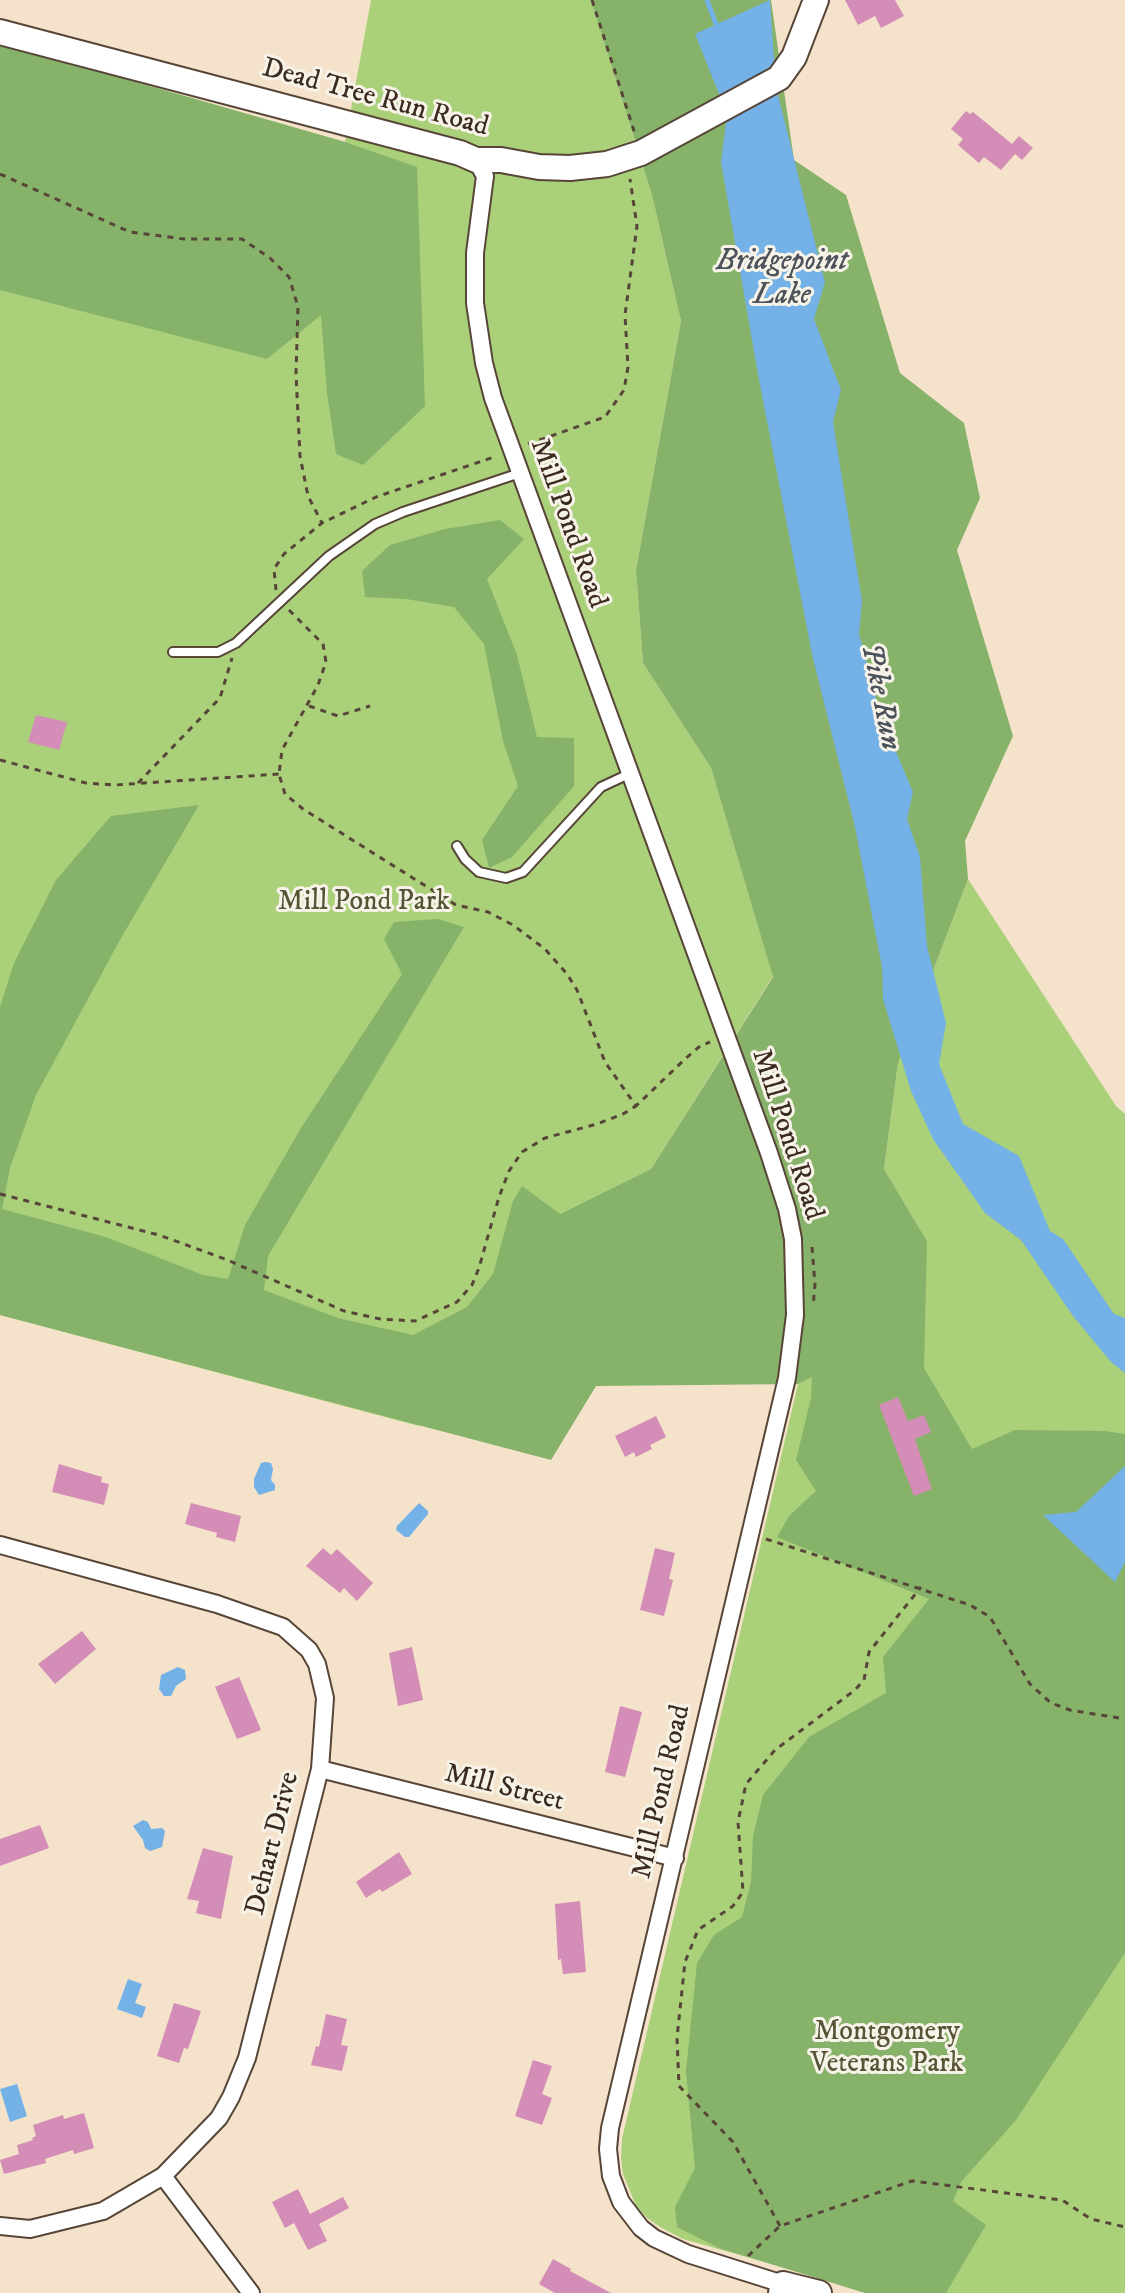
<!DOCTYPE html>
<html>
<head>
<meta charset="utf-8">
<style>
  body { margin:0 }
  canvas { display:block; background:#f4e3ca }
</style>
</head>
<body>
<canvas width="1125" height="2293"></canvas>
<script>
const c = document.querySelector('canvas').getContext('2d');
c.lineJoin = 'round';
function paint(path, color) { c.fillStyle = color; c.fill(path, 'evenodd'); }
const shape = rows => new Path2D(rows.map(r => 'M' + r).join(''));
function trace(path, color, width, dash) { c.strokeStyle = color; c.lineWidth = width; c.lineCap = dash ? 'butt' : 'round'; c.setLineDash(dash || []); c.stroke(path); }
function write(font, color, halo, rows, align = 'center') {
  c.font = font + ' "IM FELL DW Pica",serif'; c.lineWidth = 6; c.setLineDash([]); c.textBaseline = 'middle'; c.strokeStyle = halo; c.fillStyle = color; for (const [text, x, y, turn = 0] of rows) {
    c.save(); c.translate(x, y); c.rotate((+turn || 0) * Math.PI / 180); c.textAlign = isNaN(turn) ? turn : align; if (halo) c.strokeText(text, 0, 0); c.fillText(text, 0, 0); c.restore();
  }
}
paint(shape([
  [371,0,591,0,652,195,681,321,636,570,643,663,711,768,773,976,651,1169,560,1214,419,1426,0,1315,0,43,345,142],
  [968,879,1116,1106,1125,1114,1125,2293,874,2293,683,2239,660,2227,647,2218,636,2206,623,2174,621,2158,622,2139,798,1384,859,1351,927,1241,884,1169,898,1063]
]), '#aad07a');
paint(shape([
  [591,0,771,0,794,160,846,195,900,373,964,423,980,498,957,550,1013,736,965,841,968,879,898,1063,884,1169,927,1241,924,1368,972,1449,1015,1430,1105,1431,1125,1434,1125,1953,1016,2120,961,2182,953,2201,986,2225,946,2293,865,2293,719,2248,677,2227,675,2207,695,2168,686,2071,697,1963,714,1935,742,1917,751,1882,753,1836,763,1795,809,1737,886,1693,883,1657,929,1599,777,1537,789,1516,816,1491,796,1460,811,1398,812,1377,798,1384,596,1386,551,1460,0,1315,0,1007,14,963,56,880,111,816,199,805,121,938,36,1095,10,1168,2,1209,106,1237,203,1275,228,1279,245,1225,301,1128,402,974,384,939,394,922,438,919,464,927,268,1256,264,1290,338,1318,413,1335,467,1307,493,1274,513,1201,522,1186,560,1214,651,1169,773,977,711,768,643,663,636,570,681,321,652,195],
  [0,43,345,142,417,167,425,406,363,465,336,454,327,393,321,315,267,359,0,290],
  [500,520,524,539,487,579,517,655,537,737,574,738,574,786,512,857,489,868,482,840,518,786,503,741,484,644,454,607,406,599,365,597,362,571,390,545,445,529]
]), '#87b26a');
paint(shape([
  [770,0,776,87,825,282,814,319,841,390,833,422,862,601,859,634,880,714,913,792,907,819,920,857,927,946,946,1023,939,1064,963,1124,1019,1156,1050,1231,1063,1239,1114,1314,1125,1318,1125,1373,1111,1362,1073,1316,1021,1240,985,1213,933,1139,911,1091,883,999,882,967,855,827,812,654,759,380,721,162,726,123,719,94,695,34],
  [265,1462,271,1463,273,1469,271,1480,275,1485,275,1490,259,1495,254,1487,254,1479,261,1463],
  [1125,1466,1125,1562,1115,1582,1043,1515,1076,1512],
  [419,1503,428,1511,428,1514,409,1537,405,1537,396,1530,397,1526],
  [178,1667,185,1670,186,1679,176,1686,171,1696,164,1696,159,1689,161,1675],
  [143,1820,148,1822,151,1829,162,1828,165,1831,162,1847,150,1851,145,1848,143,1840,133,1826],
  [128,1979,142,1984,135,2003,146,2007,142,2018,117,2009],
  [17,2084,27,2116,10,2122,0,2089]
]), '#73b1e6');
trace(shape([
  [707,0,717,27]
]), '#73b1e6', 5);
paint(shape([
  [845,0,895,0,904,16,881,28,875,16,858,25],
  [966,111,970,114,973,112,1012,144,1019,136,1033,148,1022,160,1015,154,1001,170,984,157,979,163,958,145,963,139,951,129],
  [36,715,67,722,59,750,28,742],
  [898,1397,908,1421,924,1415,931,1432,915,1439,932,1489,914,1496,879,1405],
  [656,1416,666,1437,650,1445,652,1449,636,1457,634,1452,625,1457,615,1436],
  [59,1464,102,1477,101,1482,109,1484,104,1505,52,1492],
  [191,1503,241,1516,235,1542,216,1537,217,1533,185,1524],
  [323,1548,331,1555,337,1549,373,1583,357,1601,344,1588,340,1593,306,1566],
  [655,1548,675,1553,669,1579,673,1580,664,1616,640,1610],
  [82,1631,96,1649,55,1684,38,1664],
  [412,1647,423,1700,398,1706,389,1653],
  [239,1677,261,1730,237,1739,215,1687],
  [620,1706,642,1712,625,1777,605,1772],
  [40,1825,49,1848,0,1866,0,1839],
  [203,1848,233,1856,221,1919,196,1913,199,1901,187,1899],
  [399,1852,412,1874,382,1892,380,1889,366,1898,356,1882],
  [580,1901,586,1972,563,1974,561,1959,558,1960,555,1904],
  [174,2003,201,2011,188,2049,184,2048,179,2063,157,2056],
  [326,2014,347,2019,341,2045,348,2046,342,2071,311,2065,316,2046,319,2047],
  [533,2060,552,2066,542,2094,552,2098,542,2125,515,2116],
  [84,2113,94,2148,74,2154,73,2150,45,2159,46,2163,4,2174,0,2160,19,2154,17,2145,33,2140,32,2138,36,2136,33,2125,63,2115,64,2119],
  [298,2189,310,2214,343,2197,349,2208,319,2224,327,2241,308,2250,294,2223,285,2228,272,2202],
  [553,2259,571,2269,570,2271,611,2293,555,2293,539,2284]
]), '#d48db6');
const lane = shape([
  [173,652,218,652,236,643,329,556,375,524,403,512,520,473],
  [457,846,465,859,479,872,506,878,523,872,601,787,631,773]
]);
const street = shape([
  [476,160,485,176,475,253,475,303,484,363,493,398,769,1153,787,1209,793,1239,795,1315,787,1378,610,2128,608,2149,611,2176,621,2202,641,2228,654,2238,688,2254,783,2284],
  [0,1545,217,1604,283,1627,309,1650,317,1664,325,1698,320,1769,310,1808,247,2058,231,2097,219,2118,163,2176,103,2211,30,2229,0,2226],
  [320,1769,675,1858],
  [163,2176,251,2293]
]);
const secondary = shape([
  [0,32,460,153,476,160,501,160,539,167,570,168,607,164,641,153,779,78,794,57,816,0],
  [781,2293,783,2284,819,2293]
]);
trace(lane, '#574638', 12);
trace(street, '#574638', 20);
trace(secondary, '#574638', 28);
trace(shape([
  [592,0,635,134],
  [0,174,130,232,184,239,242,239,270,258,289,277,298,307,296,374,300,456,308,496,322,523],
  [528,444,605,417,624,390,628,367,625,315,637,226,630,179],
  [276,590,274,569,284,554,322,523,376,497,497,456],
  [289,610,323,644,326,662,318,685,282,750,279,774,285,794,303,809,456,905,488,912,513,925,545,949,567,974,577,990,605,1062,636,1106,684,1060,700,1046,710,1042],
  [309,706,338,716,370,706],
  [0,760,86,783,115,785,279,774],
  [138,783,220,698,232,658],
  [0,1194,159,1235,225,1259,344,1311,380,1319,415,1321,457,1302,472,1285,479,1268,499,1197,509,1171,522,1152,545,1138,597,1124,623,1114,636,1106],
  [812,1247,815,1285,813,1307],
  [766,1539,970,1605,990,1617,1030,1684,1051,1703,1070,1710,1125,1719],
  [780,2226,733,2142,679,2086,677,2038,685,1962,698,1930,733,1906,743,1892,738,1822,746,1784,775,1750,855,1690,864,1680,869,1652,921,1587],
  [748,2256,780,2226,912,2181,1062,2200,1091,2219,1125,2227]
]), '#574638', 3, [6, 6]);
trace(lane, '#fff', 8);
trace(street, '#fff', 16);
trace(secondary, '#fff', 24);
write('28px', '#3b2a1e', '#f7f3e8', [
  ["Dead Tree Run Road",375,99,15],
  ["Mill Pond Road",567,524,70],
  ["Mill Pond Road",786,1135,72],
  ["Mill Street",504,1789,14],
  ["Mill Pond Road",663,1792,-77],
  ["Dehart Drive",274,1844,-76]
]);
write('28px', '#575435', '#f7f3e8', [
  ["Mill Pond Park",364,903],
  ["Montgomery",887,2033],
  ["Veterans Park",887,2065]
]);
write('italic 30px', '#4c525a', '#f7f3e8', [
  ["Bridgepoint",782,263],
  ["Lake",782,297],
  ["Pike Run",879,697,79]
]);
</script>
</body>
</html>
